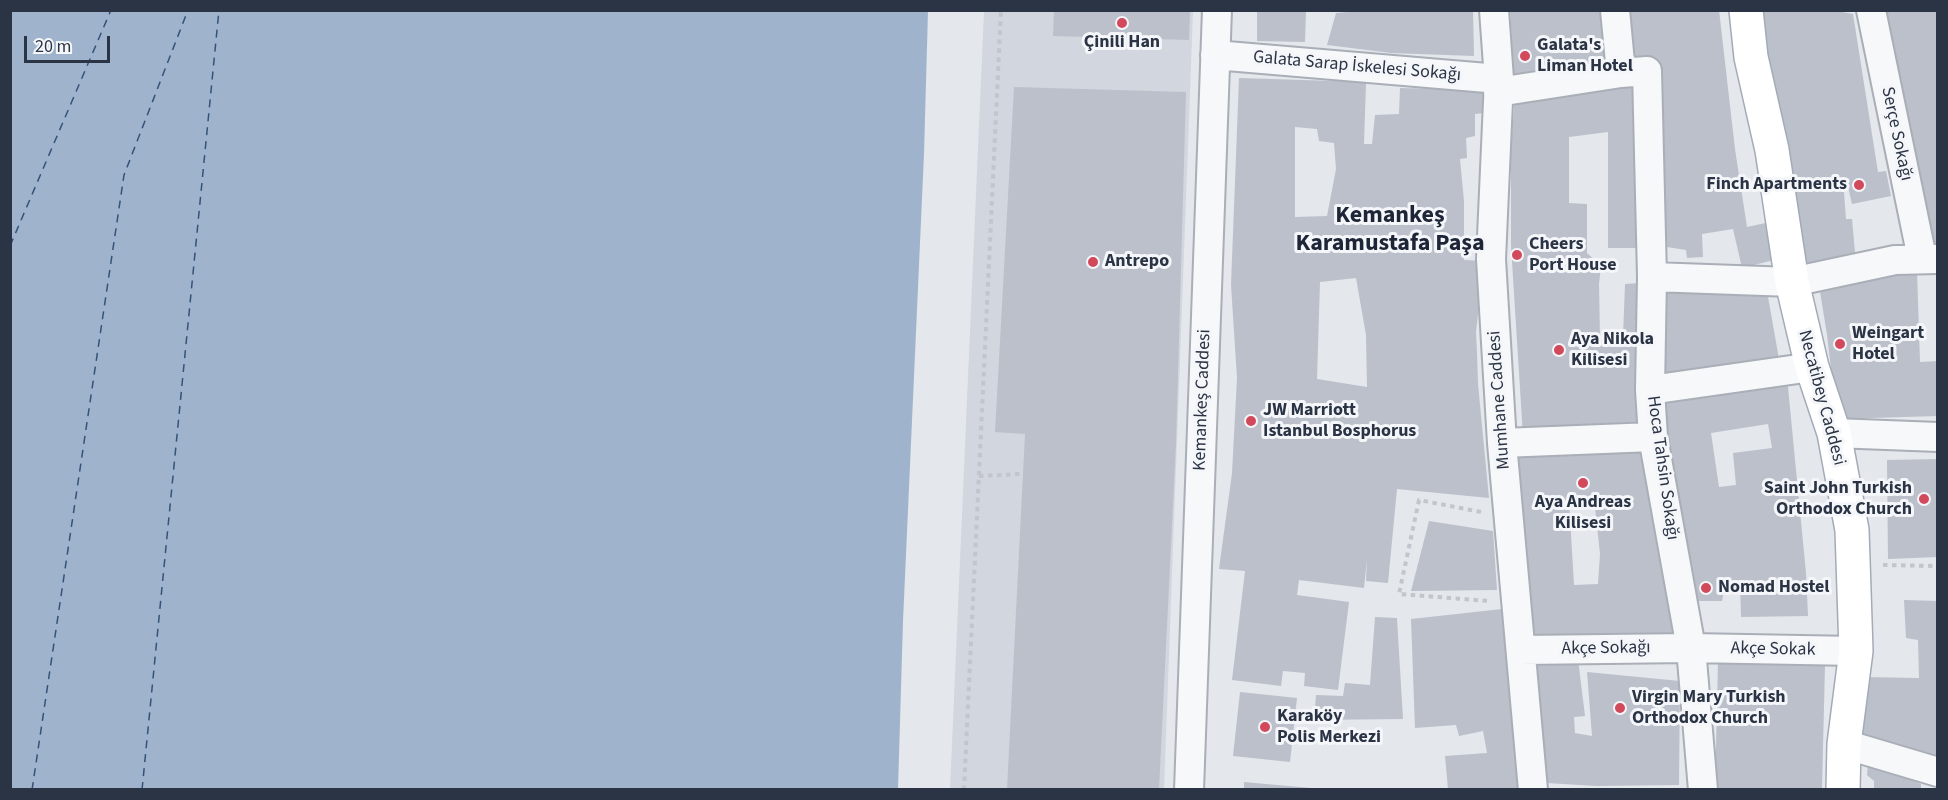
<!DOCTYPE html>
<html>
<head>
<meta charset="utf-8">
<style>
  body { margin:0 }
  #map { position:relative; width:1948px; height:800px; overflow:hidden; background:#e4e7ec; font-family:"Source Sans 3",sans-serif }
  canvas { display:block }
  .frame { position:absolute; inset:0; border:12px solid #2b3445; pointer-events:none }
  .scale { position:absolute; left:24px; top:36px; width:86px; height:27px; box-sizing:border-box; border:3px solid #2b3445; border-top:0; padding-left:8px; font-size:18px; line-height:21px; white-space:nowrap; color:#2b3445; -webkit-text-stroke:4px #f4f6f9; paint-order:stroke }
</style>
</head>
<body>
<div id="map">
<canvas width="1948" height="800"></canvas>
<div class="frame"></div>
<div class="scale">20 m</div>
</div>
<script>
const c = document.querySelector('canvas').getContext('2d');
c.lineJoin = 'round';
function paint(path, color) { c.fillStyle = color; c.fill(path, 'evenodd'); }
const shape = rows => new Path2D(rows.map(r => 'M' + r).join(''));
function trace(path, color, width, dash) { c.strokeStyle = color; c.lineWidth = width; c.lineCap = dash ? 'butt' : 'round'; c.setLineDash(dash || []); c.stroke(path); }
function write(font, color, halo, rows, align = 'center') {
  c.font = font + ' "Source Sans 3",sans-serif'; c.lineWidth = 6; c.setLineDash([]); c.textBaseline = 'middle'; c.strokeStyle = halo; c.fillStyle = color; for (const [text, x, y, turn = 0] of rows) {
    c.save(); c.translate(x, y); c.rotate((+turn || 0) * Math.PI / 180); c.textAlign = isNaN(turn) ? turn : align; if (halo) c.strokeText(text, 0, 0); c.fillText(text, 0, 0); c.restore();
  }
}
paint(shape([
  [984,11,1193,11,1164,789,950,790]
]), '#d2d6de');
paint(shape([
  [10,11,928,11,924,154,903,621,898,789,11,789]
]), '#9fb4cc');
trace(shape([
  [10,246,111,10],
  [32,790,124,175,188,10],
  [142,790,219,10]
]), '#34527a', 1.5, [8, 6]);
paint(shape([
  [1054,10,1190,10,1189,40,1053,36],
  [1257,10,1306,10,1305,42,1257,41],
  [1348,10,1473,10,1474,56,1391,53,1327,45,1336,13,1348,12],
  [1510,10,1604,10,1606,63,1514,78],
  [1625,10,1719,10,1735,149,1747,227,1770,222,1778,259,1742,268,1733,229,1702,234,1703,257,1687,258,1686,250,1667,247,1657,61,1631,65],
  [1756,10,1831,10,1853,14,1878,172,1886,171,1891,196,1852,204,1846,178,1843,179,1846,219,1852,219,1856,263,1806,268,1801,225,1796,225],
  [1881,10,1938,10,1938,250,1929,249],
  [1239,78,1366,82,1364,144,1372,144,1375,115,1399,114,1400,88,1486,90,1485,113,1475,114,1475,136,1466,138,1467,158,1460,159,1464,201,1464,260,1484,261,1476,332,1477,352,1478,384,1489,498,1397,489,1388,583,1366,581,1367,559,1364,588,1299,580,1297,595,1349,602,1338,690,1304,686,1305,673,1283,671,1281,686,1232,680,1245,571,1219,569,1232,473,1237,378,1231,285],
  [1295,127,1317,129,1319,141,1334,143,1336,169,1327,216,1295,217],
  [1356,278,1366,335,1367,387,1317,379,1320,282],
  [1639,81,1640,248,1608,248,1608,132,1569,137,1569,203,1587,204,1587,253,1601,266,1599,284,1600,339,1623,337,1625,284,1641,283,1647,428,1523,436,1511,246,1511,148,1515,95],
  [1014,87,1186,92,1176,444,1159,789,1007,789,1025,434,995,432],
  [1917,271,1920,362,1938,361,1938,416,1837,419,1827,335,1819,285],
  [1661,281,1767,291,1779,359,1661,377],
  [1787,377,1806,573,1808,616,1741,617,1740,580,1726,581,1722,601,1693,601,1655,397],
  [1768,424,1772,448,1733,453,1736,485,1719,487,1711,433],
  [1648,442,1658,548,1673,636,1526,640,1516,452],
  [1594,498,1600,554,1598,584,1574,585,1569,500],
  [1938,459,1938,557,1888,559,1887,460],
  [1429,521,1493,531,1497,590,1411,591],
  [1904,600,1938,601,1938,764,1861,737,1861,677,1919,678,1918,640,1906,638],
  [1502,609,1522,750,1526,789,1448,789,1445,756,1487,753,1483,731,1459,736,1456,725,1415,728,1411,619],
  [1375,617,1397,618,1403,719,1314,720,1316,695,1343,696,1345,683,1370,685],
  [1577,651,1585,716,1574,717,1575,733,1592,736,1587,672,1680,681,1679,785,1596,786,1547,783,1536,653],
  [1718,662,1825,665,1822,789,1715,789],
  [1240,692,1297,698,1290,762,1233,756],
  [1868,763,1921,784,1921,789,1874,789,1874,781,1867,775],
  [1244,782,1311,788,1311,789,1244,789]
]), '#bbc0ca');
const minor = shape([
  [1494,10,1499,79,1491,259,1502,443,1533,790],
  [1615,10,1621,73],
  [1871,10,1922,258],
  [1215,55,1499,79],
  [1498,92,1621,73,1647,71,1652,277,1650,390,1653,437,1691,648,1703,790],
  [1652,277,1792,282,1895,260,1938,259],
  [1650,390,1812,367],
  [1834,433,1938,437],
  [1502,443,1653,437],
  [1521,650,1691,648,1856,651],
  [1844,744,1938,772],
  [1189,790,1217,10]
]);
const major = shape([
  [1746,10,1751,57,1772,150,1792,282,1812,367,1834,433,1852,530,1856,651,1844,744,1843,790]
]);
trace(minor, '#a9aeb7', 32);
trace(major, '#a3abb8', 36);
trace(shape([
  [979,476,1022,474],
  [1481,512,1419,500,1399,594,1489,601],
  [1883,565,1938,566],
  [964,790,1001,10]
]), '#c2c5cb', 4, [4.5, 4.5]);
trace(minor, '#f7f8fa', 28);
trace(major, '#fff', 33);
for (const [x, y, r, color] of [
  [1122,23,6,"#d1495b"],
  [1525,56,6,"#d1495b"],
  [1859,185,6,"#d1495b"],
  [1517,255,6,"#d1495b"],
  [1093,262,6,"#d1495b"],
  [1840,344,6,"#d1495b"],
  [1559,350,6,"#d1495b"],
  [1251,421,6,"#d1495b"],
  [1583,483,6,"#d1495b"],
  [1924,499,6,"#d1495b"],
  [1706,588,6,"#d1495b"],
  [1620,708,6,"#d1495b"],
  [1265,727,6,"#d1495b"]
]) { const dot = new Path2D(); dot.arc(x, y, r, 0, 2 * Math.PI); c.fillStyle = color; c.fill(dot); trace(dot, '#f4f6f9', 2); }
write('bold 18px', '#2b3445', '#f4f6f9', [
  ["Çinili Han",1122,43,"center"],
  ["Galata's",1537,46],
  ["Liman Hotel",1537,67],
  ["Finch Apartments",1847,185,"right"],
  ["Cheers",1529,245],
  ["Port House",1529,266],
  ["Antrepo",1105,262],
  ["Weingart",1852,334],
  ["Hotel",1852,355],
  ["Aya Nikola",1571,340],
  ["Kilisesi",1571,361],
  ["JW Marriott",1263,411],
  ["Istanbul Bosphorus",1263,432],
  ["Saint John Turkish",1912,489,"right"],
  ["Orthodox Church",1912,510,"right"],
  ["Aya Andreas",1583,503,"center"],
  ["Kilisesi",1583,524,"center"],
  ["Nomad Hostel",1718,588],
  ["Virgin Mary Turkish",1632,698],
  ["Orthodox Church",1632,719],
  ["Karaköy",1277,717],
  ["Polis Merkezi",1277,738]
], 'left');
write('18px', '#2b3445', '#f4f6f9', [
  ["Galata Sarap İskelesi Sokağı",1357,67,5],
  ["Serçe Sokağı",1896,134,78],
  ["Necatibey Caddesi",1821,398,75],
  ["Kemankeş Caddesi",1203,400,-88],
  ["Mumhane Caddesi",1500,400,-94],
  ["Hoca Tahsin Sokağı",1662,468,82],
  ["Akçe Sokağı",1606,649,-1],
  ["Akçe Sokak",1773,650,1]
]);
write('bold 24px', '#1d2536', '#f4f6f9', [
  ["Kemankeş",1390,217],
  ["Karamustafa Paşa",1390,245]
]);
</script>
</body>
</html>
